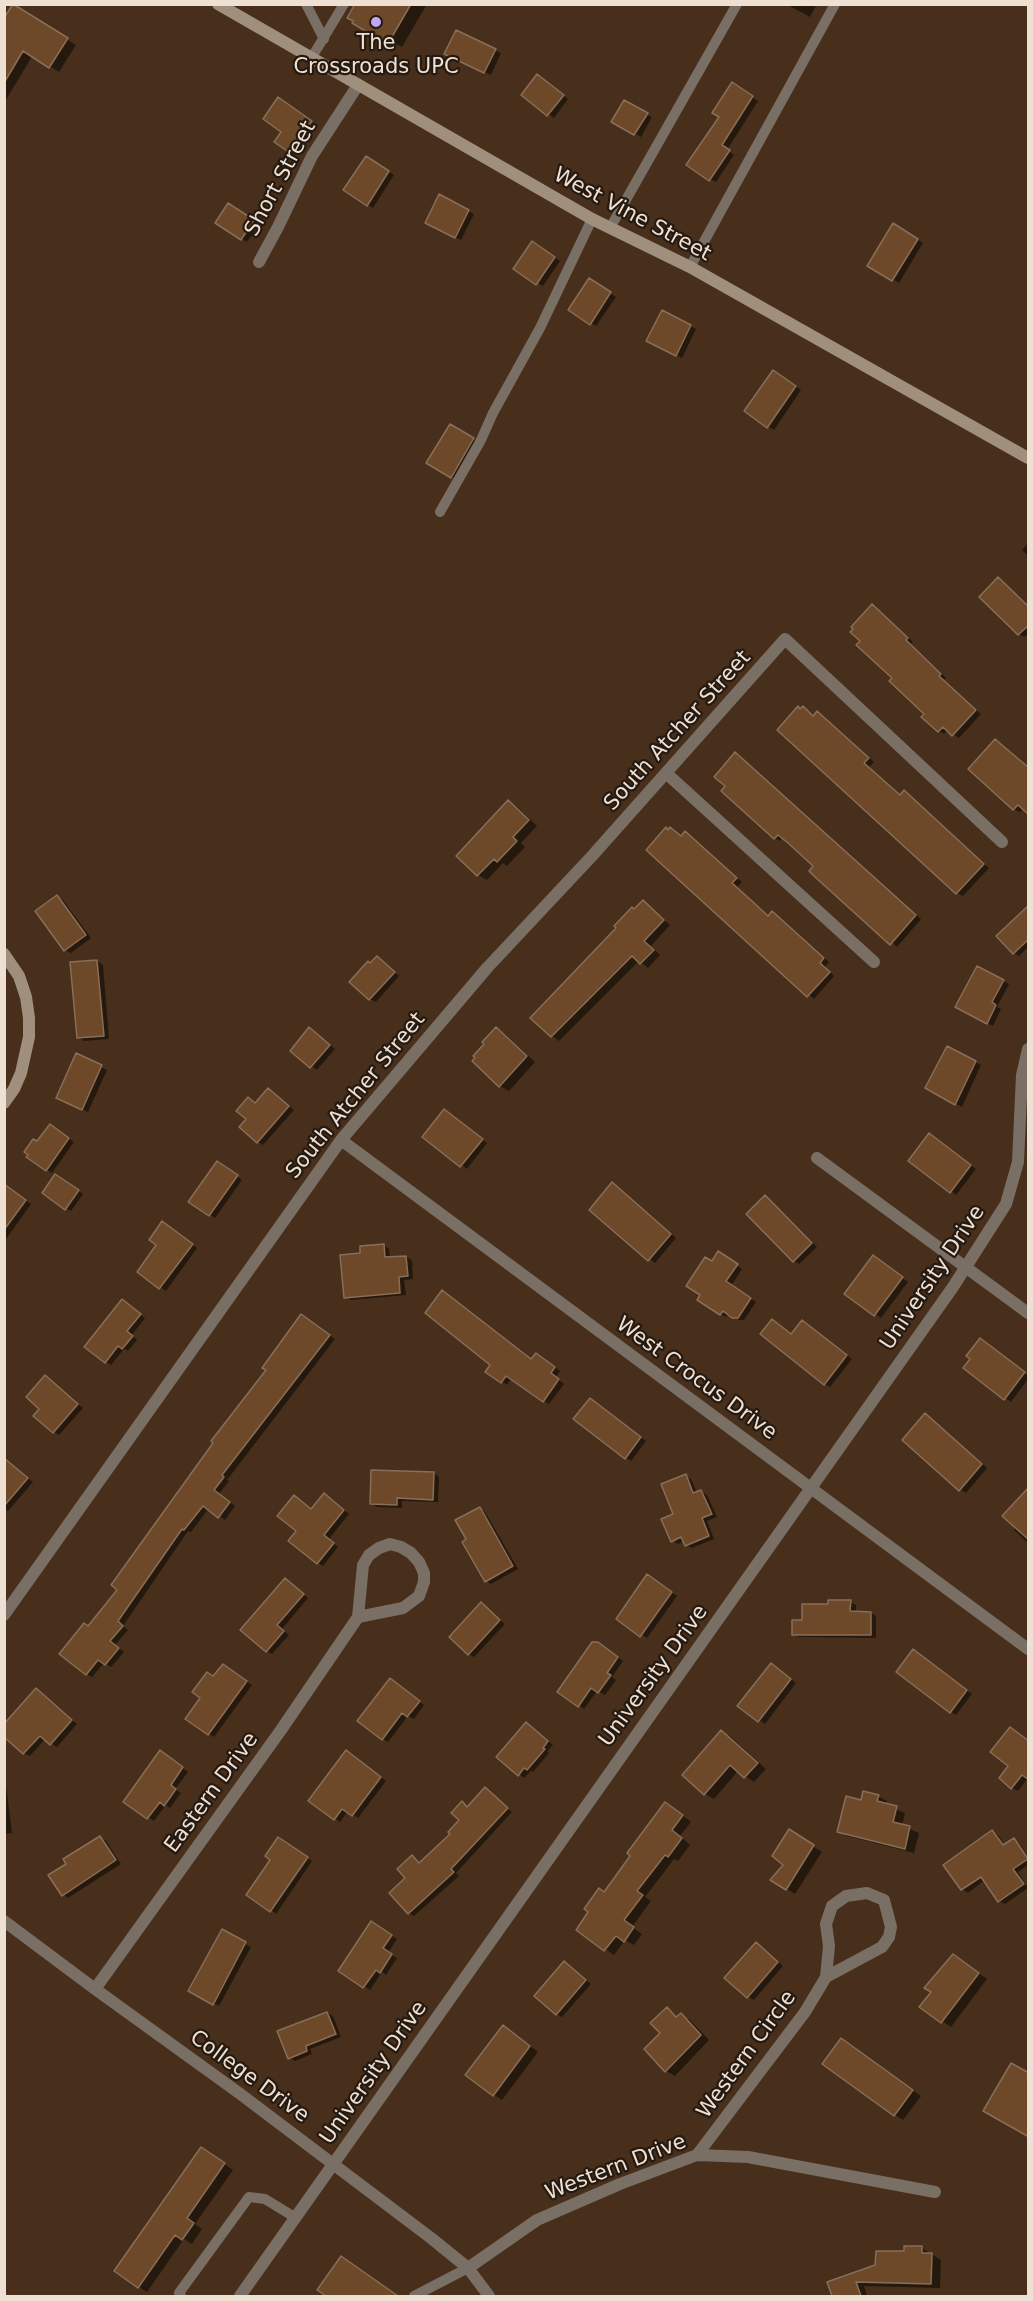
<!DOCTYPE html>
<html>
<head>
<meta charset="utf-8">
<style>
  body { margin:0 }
  #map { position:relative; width:1033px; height:2301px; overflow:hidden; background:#472f1b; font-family:"DejaVu Sans",sans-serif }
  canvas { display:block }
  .frame { position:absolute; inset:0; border:6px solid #efe0d4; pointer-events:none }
</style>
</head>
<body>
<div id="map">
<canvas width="1033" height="2301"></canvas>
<div class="frame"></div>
</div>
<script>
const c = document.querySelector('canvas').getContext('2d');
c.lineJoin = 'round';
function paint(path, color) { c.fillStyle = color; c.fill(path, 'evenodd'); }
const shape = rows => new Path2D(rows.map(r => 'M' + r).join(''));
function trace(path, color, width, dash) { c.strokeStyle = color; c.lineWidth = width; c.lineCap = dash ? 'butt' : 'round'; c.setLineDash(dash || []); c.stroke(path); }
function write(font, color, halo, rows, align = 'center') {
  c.font = font + ' "DejaVu Sans",sans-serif'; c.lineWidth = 4.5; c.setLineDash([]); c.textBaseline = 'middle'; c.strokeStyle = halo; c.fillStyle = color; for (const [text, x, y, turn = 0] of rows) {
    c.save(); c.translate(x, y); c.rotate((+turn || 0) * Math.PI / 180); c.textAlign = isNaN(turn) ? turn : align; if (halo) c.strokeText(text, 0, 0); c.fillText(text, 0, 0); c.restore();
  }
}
paint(shape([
  [357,4,427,4,402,47,394,43,393,46,354,23],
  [786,4,817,4,810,17],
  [23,11,76,45,59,72,33,55,4,103,4,21],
  [456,32,501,53,491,75,451,57],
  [543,80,568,99,554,118,523,95],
  [732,84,758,101,727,150,734,155,716,182,710,179,721,116],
  [624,102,652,117,641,137,613,122],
  [284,103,317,126,296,155,291,152,283,132],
  [366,158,394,175,373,208,345,190],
  [440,196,474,214,461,240,427,222],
  [228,205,259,224,247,242,217,223],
  [893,225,923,243,899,283,869,265],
  [538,246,560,261,543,286,516,269],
  [595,283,616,297,596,326,570,310],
  [662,312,696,329,682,358,648,340],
  [779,375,801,390,774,430,768,426],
  [450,426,478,442,457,480,428,463],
  [1028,543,1028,556,1022,550],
  [998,579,1028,606,1028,633,1025,637,1019,634],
  [878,610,913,642,911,644,946,678,944,680,981,714,959,738,948,730,944,734,939,731,894,677],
  [803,708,814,716,823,716,874,762,869,767,901,796,904,792,910,795,989,868,963,896,957,893,801,710],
  [741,758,921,919,897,947,783,837,780,841,775,838,727,786],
  [970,769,1023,809,1020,812,1014,809],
  [508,802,517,807,537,826,521,843,525,847,507,866,503,863,487,880,478,875,458,856],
  [685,833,742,882,737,887,758,907,769,917,773,913,778,916,829,962,825,967,834,976,814,999,648,849,682,837],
  [57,897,63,900,91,938,71,953,65,950],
  [643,902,670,925,651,946,660,955,648,968,639,961,559,1041,552,1036,636,910],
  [1028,907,1028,947,1019,956,1014,953],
  [377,958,399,976,376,1002,370,999,371,964],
  [97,961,103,965,109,1039,84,1041,78,1037],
  [978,968,1009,984,997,1007,1001,1009,993,1026,957,1007],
  [496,1029,505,1034,535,1062,509,1091,500,1086],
  [315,1033,335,1049,317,1070,292,1050],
  [77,1055,107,1070,88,1112,64,1100],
  [975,1062,981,1065,962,1107,927,1088],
  [269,1090,294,1110,263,1145,258,1142,248,1119,248,1099,256,1104],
  [445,1110,487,1143,467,1169,424,1136],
  [56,1129,74,1142,52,1173,47,1170,38,1143],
  [935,1138,976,1169,956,1195,951,1191],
  [223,1166,242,1180,215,1218,210,1215],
  [61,1179,83,1194,71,1211,66,1208],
  [618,1187,676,1238,655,1263,591,1209],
  [4,1191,13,1191,31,1204,4,1242],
  [765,1197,817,1247,799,1264,794,1261],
  [168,1226,197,1248,166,1291,139,1272],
  [383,1245,389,1249,390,1258,406,1257,412,1260,413,1279,404,1280,406,1295,351,1300,346,1297,362,1255],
  [724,1257,742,1269,731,1286,756,1302,744,1320,739,1320,729,1314,726,1317,721,1314,702,1295,712,1263],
  [879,1260,908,1282,881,1318,846,1293],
  [128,1304,145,1318,132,1335,137,1340,128,1351,124,1349,111,1365,106,1362],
  [307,1319,335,1339,227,1480,229,1481,219,1494,235,1506,225,1520,209,1508,191,1532,188,1531,123,1626,128,1630,115,1645,124,1652,111,1667,104,1663,92,1677,86,1674,88,1627,119,1589],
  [773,1321,792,1335,808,1325,852,1359,830,1387,825,1384],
  [986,1343,1028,1376,1028,1379,1011,1402,965,1368],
  [542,1358,560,1371,556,1377,564,1384,549,1404,512,1378,507,1385,487,1371],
  [45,1377,83,1408,59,1435,54,1432,41,1409],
  [596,1403,646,1441,631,1461,626,1458],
  [931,1418,987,1468,966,1493,960,1489],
  [6,1461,33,1482,8,1511,4,1509],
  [434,1473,439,1477,438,1502,402,1501,402,1508,377,1507,371,1503],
  [685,1476,691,1479,697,1493,701,1491,707,1495,717,1517,707,1521,714,1539,692,1548,686,1545,684,1541,678,1544,672,1540,675,1515],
  [1028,1497,1028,1543,1014,1530],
  [330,1498,349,1514,329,1539,338,1547,323,1566,318,1563,312,1510],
  [480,1508,485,1512,518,1569,491,1584,486,1581,468,1540],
  [653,1579,677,1596,647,1638,618,1619],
  [286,1580,308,1598,282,1629,289,1635,272,1654,267,1651],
  [850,1602,856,1605,856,1613,871,1613,876,1616,876,1638,799,1637,794,1634,803,1621,829,1606],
  [481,1604,505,1624,474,1657,469,1654],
  [604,1647,623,1661,612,1677,616,1680,605,1695,597,1691,584,1709,579,1705],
  [919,1655,972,1694,956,1715,951,1712],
  [777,1668,796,1683,765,1724,739,1706],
  [229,1669,252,1685,214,1737,209,1734,214,1678],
  [396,1683,424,1705,414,1719,408,1716,388,1742,383,1739],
  [37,1690,77,1724,57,1747,45,1739,30,1756,24,1753],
  [532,1728,553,1745,547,1752,549,1753,533,1772,531,1771,524,1778,519,1774],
  [722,1732,731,1737,766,1769,754,1782,738,1771,714,1799,705,1794],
  [1028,1742,1028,1778,1018,1791,1012,1788],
  [352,1755,386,1781,358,1818,348,1811,340,1822,310,1800],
  [166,1756,188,1772,175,1789,181,1793,170,1808,166,1805,154,1821,125,1801],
  [4,1770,12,1833,4,1834],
  [486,1789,512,1812,456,1873,459,1876,414,1916,409,1913,407,1878,413,1857,420,1863,452,1834,461,1820,462,1803,469,1807],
  [878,1796,887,1801,886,1805,905,1813,902,1826,919,1833,914,1853,847,1836,838,1831,862,1802],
  [674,1809,691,1822,680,1836,690,1845,678,1861,674,1859,645,1897,651,1901,632,1927,642,1934,634,1945,625,1940,614,1955,578,1930,604,1893],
  [993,1832,998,1835,1005,1846,1014,1840,1019,1843,1028,1857,1028,1865,1018,1872,1028,1888,1005,1904,1000,1901,985,1880,968,1893,962,1889,945,1865],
  [798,1836,822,1852,795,1894,787,1889,785,1865],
  [100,1837,106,1841,121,1864,68,1898,63,1894,68,1864],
  [284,1842,312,1861,276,1914,271,1910],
  [371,1923,397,1939,388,1953,397,1958,386,1975,382,1972,370,1990,340,1971],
  [222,1931,251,1947,219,2006,190,1991],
  [756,1944,783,1966,754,2000,748,1997],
  [962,1961,987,1979,951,2027,921,2007],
  [570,1966,591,1984,562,2017,556,2014],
  [667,2009,678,2017,681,2015,690,2020,709,2040,675,2076,666,2071,646,2049,662,2033],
  [327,2013,333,2016,341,2037,310,2049,312,2054,295,2061,289,2058],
  [512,2032,538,2052,502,2100,494,2095],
  [850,2045,921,2096,903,2120,895,2115],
  [210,2154,233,2170,195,2224,202,2229,192,2244,184,2239,147,2292,139,2287],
  [922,2248,941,2260,940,2288,864,2286,867,2296,831,2296,877,2266],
  [350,2263,397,2296,329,2296,319,2289]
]), '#0007');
const building = shape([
  [13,4,68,38,49,68,23,51,4,83,4,18,13,4],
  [355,4,411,4,389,42,381,38,380,40,352,23,353,21,347,18,355,4],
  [456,30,496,49,484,73,444,54,456,30],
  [537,74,564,95,547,116,521,95,537,74],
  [732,82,753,96,722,145,730,150,709,181,686,165,719,117,712,113,732,82],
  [278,97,312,121,290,153,274,142,281,132,263,119,278,97],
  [624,100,648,113,634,135,611,122,624,100],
  [366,156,389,171,367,206,343,190,366,156],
  [439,194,469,210,455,238,425,223,439,194],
  [228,203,254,220,241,240,215,223,228,203],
  [893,223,918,239,892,281,867,266,893,223],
  [532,241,555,257,536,285,513,269,532,241],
  [589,278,611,292,590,325,568,310,589,278],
  [662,310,691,325,676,356,646,341,662,310],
  [773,370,796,386,767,428,744,411,773,370],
  [450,424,474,438,451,478,426,463,450,424],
  [998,577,1029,607,1029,625,1018,635,979,597,998,577],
  [872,604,908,638,906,640,941,674,939,676,976,710,952,736,943,727,938,732,921,717,924,714,889,681,892,678,856,645,860,641,850,632,853,629,851,627,872,604],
  [798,706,800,709,803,706,813,716,817,711,869,758,864,763,900,795,904,790,984,864,956,894,777,730,798,706],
  [995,739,1029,768,1029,815,1018,805,1013,810,968,769,995,739],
  [735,752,916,915,890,945,815,877,809,871,813,866,788,843,778,835,774,839,721,791,725,786,714,777,735,752],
  [508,800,529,820,513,837,517,841,497,862,494,859,477,876,456,856,508,800],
  [666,827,668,830,670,827,681,836,685,831,737,878,732,883,753,902,768,916,772,911,824,958,820,963,830,972,807,997,646,850,666,827],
  [57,895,86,935,64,951,35,911,57,895],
  [643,900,664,920,644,941,654,950,640,964,632,956,551,1037,530,1018,616,928,614,926,632,907,634,909,643,900],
  [1029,905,1029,939,1013,954,996,936,1029,905],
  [377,956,395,972,369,1000,349,982,368,961,370,963,377,956],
  [97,960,104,1036,77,1038,70,962,97,960],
  [977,966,1004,980,992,1002,996,1005,987,1024,955,1007,977,966],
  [309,1027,330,1045,310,1068,290,1051,309,1027],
  [496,1027,527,1056,499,1087,472,1061,475,1058,473,1056,484,1044,482,1042,496,1027],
  [947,1046,976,1061,955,1105,925,1088,947,1046],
  [76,1053,102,1065,82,1110,56,1098,76,1053],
  [268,1088,289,1106,257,1143,239,1127,246,1119,236,1111,248,1097,255,1103,268,1088],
  [444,1109,483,1139,460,1167,422,1137,444,1109],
  [50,1124,69,1138,46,1171,26,1157,28,1155,24,1152,33,1139,37,1141,50,1124],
  [929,1133,971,1165,950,1193,908,1161,929,1133],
  [217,1161,238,1175,209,1216,188,1202,217,1161],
  [55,1174,79,1190,65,1210,42,1193,55,1174],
  [612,1182,671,1234,648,1261,589,1210,612,1182],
  [4,1184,26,1200,4,1230,4,1184],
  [765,1195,812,1243,793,1262,746,1214,765,1195],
  [162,1221,193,1244,159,1289,137,1272,156,1245,149,1240,162,1221],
  [384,1244,385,1257,406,1256,408,1276,399,1277,400,1293,344,1298,340,1255,360,1253,360,1246,384,1244],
  [718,1251,738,1264,726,1281,751,1298,738,1318,732,1318,723,1311,720,1315,697,1300,700,1295,686,1286,705,1257,712,1261,718,1251],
  [873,1255,903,1277,874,1316,844,1294,873,1255],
  [442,1290,531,1359,536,1353,555,1367,551,1373,559,1379,543,1402,506,1376,501,1383,485,1372,490,1365,425,1313,442,1290],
  [122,1299,141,1314,127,1331,133,1336,122,1349,118,1346,105,1363,84,1347,122,1299],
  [301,1314,330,1335,222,1475,224,1477,214,1490,230,1502,218,1518,203,1506,184,1530,182,1529,118,1621,123,1626,110,1641,119,1648,105,1665,98,1660,86,1675,59,1654,84,1623,88,1626,117,1590,111,1585,213,1443,211,1441,266,1370,262,1368,301,1314],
  [772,1319,791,1334,802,1320,847,1355,824,1385,760,1334,772,1319],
  [980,1338,1025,1372,1004,1400,963,1368,970,1359,966,1356,980,1338],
  [45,1375,78,1404,53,1433,33,1416,39,1409,26,1397,45,1375],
  [590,1398,641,1437,625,1459,573,1419,590,1398],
  [925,1413,982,1464,959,1491,902,1440,925,1413],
  [4,1458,28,1478,4,1506,4,1458],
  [371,1470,434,1472,433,1500,397,1498,397,1505,370,1504,371,1470],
  [686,1474,693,1493,701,1490,712,1514,702,1518,709,1536,685,1546,681,1537,671,1542,661,1519,673,1514,661,1484,686,1474],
  [1029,1487,1029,1540,1002,1516,1029,1487],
  [324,1493,344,1510,324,1535,334,1543,317,1564,288,1541,296,1531,277,1516,294,1495,311,1509,324,1493],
  [480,1507,513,1566,485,1582,462,1542,466,1539,455,1520,480,1507],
  [647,1574,672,1592,640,1637,616,1619,647,1574],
  [285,1578,304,1594,277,1625,284,1631,266,1652,240,1630,285,1578],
  [828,1600,851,1600,850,1611,871,1612,871,1635,792,1635,792,1620,802,1620,802,1604,828,1604,828,1600],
  [481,1602,500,1620,468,1655,449,1637,481,1602],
  [592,1642,598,1642,618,1657,607,1673,611,1675,598,1693,591,1688,578,1707,557,1692,592,1642],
  [913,1649,967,1690,950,1713,896,1672,913,1649],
  [771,1663,791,1679,758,1722,737,1706,771,1663],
  [223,1664,247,1681,208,1735,185,1719,200,1698,192,1692,207,1672,213,1676,223,1664],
  [390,1678,420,1701,407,1717,402,1713,382,1740,357,1721,390,1678],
  [36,1688,72,1720,50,1745,40,1736,23,1754,4,1737,4,1724,36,1688],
  [526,1722,548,1741,543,1748,545,1749,527,1770,524,1768,518,1776,496,1757,526,1722],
  [1010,1727,1029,1741,1029,1780,1022,1775,1011,1789,999,1778,1008,1766,990,1752,1010,1727],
  [721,1730,758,1763,744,1778,730,1765,704,1795,682,1775,721,1730],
  [160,1750,183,1767,171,1785,176,1789,164,1806,160,1802,147,1819,123,1802,160,1750],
  [346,1750,381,1777,352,1816,342,1809,334,1820,308,1801,346,1750],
  [485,1787,508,1808,451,1869,454,1872,408,1914,389,1893,405,1878,397,1869,412,1855,419,1863,450,1834,448,1832,459,1820,451,1813,462,1801,467,1807,485,1787],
  [863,1791,879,1795,877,1801,897,1806,893,1822,910,1826,905,1849,837,1832,846,1796,861,1800,863,1791],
  [665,1802,683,1815,672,1830,682,1838,668,1857,665,1855,637,1891,643,1895,624,1920,634,1927,624,1942,616,1936,604,1951,576,1930,588,1912,584,1909,599,1888,604,1892,630,1856,627,1853,665,1802],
  [789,1829,814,1845,786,1890,770,1880,783,1865,772,1856,789,1829],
  [992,1830,1003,1845,1014,1838,1028,1859,1013,1869,1024,1884,998,1902,981,1877,961,1890,943,1865,992,1830],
  [100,1836,116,1860,62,1896,48,1875,66,1864,63,1859,100,1836],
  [278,1837,308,1857,270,1912,246,1895,270,1860,265,1856,278,1837],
  [371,1921,392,1935,383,1948,392,1954,380,1973,376,1970,363,1988,338,1971,371,1921],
  [222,1929,246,1942,213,2005,188,1991,222,1929],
  [756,1942,778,1962,747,1998,724,1978,756,1942],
  [953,1954,979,1973,941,2023,919,2007,931,1992,924,1988,953,1954],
  [564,1961,586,1980,556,2015,534,1996,564,1961],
  [667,2007,676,2017,681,2013,701,2035,665,2072,644,2049,660,2033,650,2023,667,2007],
  [327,2012,336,2034,306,2046,307,2051,288,2059,277,2031,327,2012],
  [503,2025,530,2046,493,2096,465,2075,503,2025],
  [841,2038,913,2090,894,2116,822,2064,841,2038],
  [1011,2063,1029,2073,1029,2137,983,2111,1011,2063],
  [201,2147,225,2163,187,2218,194,2223,182,2240,175,2235,138,2288,114,2271,201,2147],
  [904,2246,922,2246,922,2253,932,2253,931,2284,856,2282,861,2296,832,2296,827,2282,875,2265,876,2251,904,2251,904,2246],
  [341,2256,398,2296,326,2296,317,2290,341,2256]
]);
paint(building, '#6d4929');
trace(building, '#896e58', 1.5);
trace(shape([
  [306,4,324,39],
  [312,57,344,4],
  [610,228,737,4],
  [690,267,835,4],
  [440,512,481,440,493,413,540,328,592,219],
  [181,2296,179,2293,249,2197,265,2199,296,2218],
  [414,2296,468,2268]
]), '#7a6f65', 10);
trace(shape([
  [259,262,278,227,312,156,358,85],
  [666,773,874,962],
  [341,1140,1028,1649],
  [817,1158,1028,1313],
  [4,1615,341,1140,487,968,592,856,785,639,1002,842],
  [4,1921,95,1989,239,2093,431,2238,468,2268,489,2296],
  [95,1989,281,1730,358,1617,363,1565,369,1555,379,1548,390,1544,401,1547,411,1553,419,1562,424,1573,424,1582,419,1596,403,1608,358,1617],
  [697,2155,805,2012,826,1977,829,1946,826,1924,832,1906,846,1896,867,1893,884,1900,891,1927,889,1937,882,1947,826,1977],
  [468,2268,537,2220,620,2184,697,2155,748,2157,935,2192],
  [240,2296,953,1287,1006,1204,1018,1162,1022,1075,1028,1049]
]), '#7a6f65', 12);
trace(shape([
  [218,4,592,219,690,267,1028,458],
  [4,954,19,976,26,997,29,1018,29,1037,21,1073,14,1089,4,1103]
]), '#a18f7e', 12);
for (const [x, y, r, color] of [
  [376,22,6,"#c0a8f4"]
]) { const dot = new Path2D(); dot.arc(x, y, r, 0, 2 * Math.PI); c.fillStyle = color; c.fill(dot); trace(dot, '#251a11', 2); }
write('21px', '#efe0d4', '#251a11', [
  ["The",376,44],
  ["Crossroads UPC",376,68]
]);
write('21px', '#efe0d4', '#251a11', [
  ["Short Street",281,179,-62],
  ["West Vine Street",632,215,28],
  ["South Atcher Street",678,731,-48],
  ["South Atcher Street",356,1096,-51],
  ["University Drive",933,1278,-56],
  ["West Crocus Drive",696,1379,36],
  ["University Drive",654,1676,-54],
  ["Eastern Drive",212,1793,-54],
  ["Western Circle",747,2055,-54],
  ["University Drive",374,2073,-55],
  ["College Drive",249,2077,36],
  ["Western Drive",616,2168,-21]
]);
</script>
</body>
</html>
